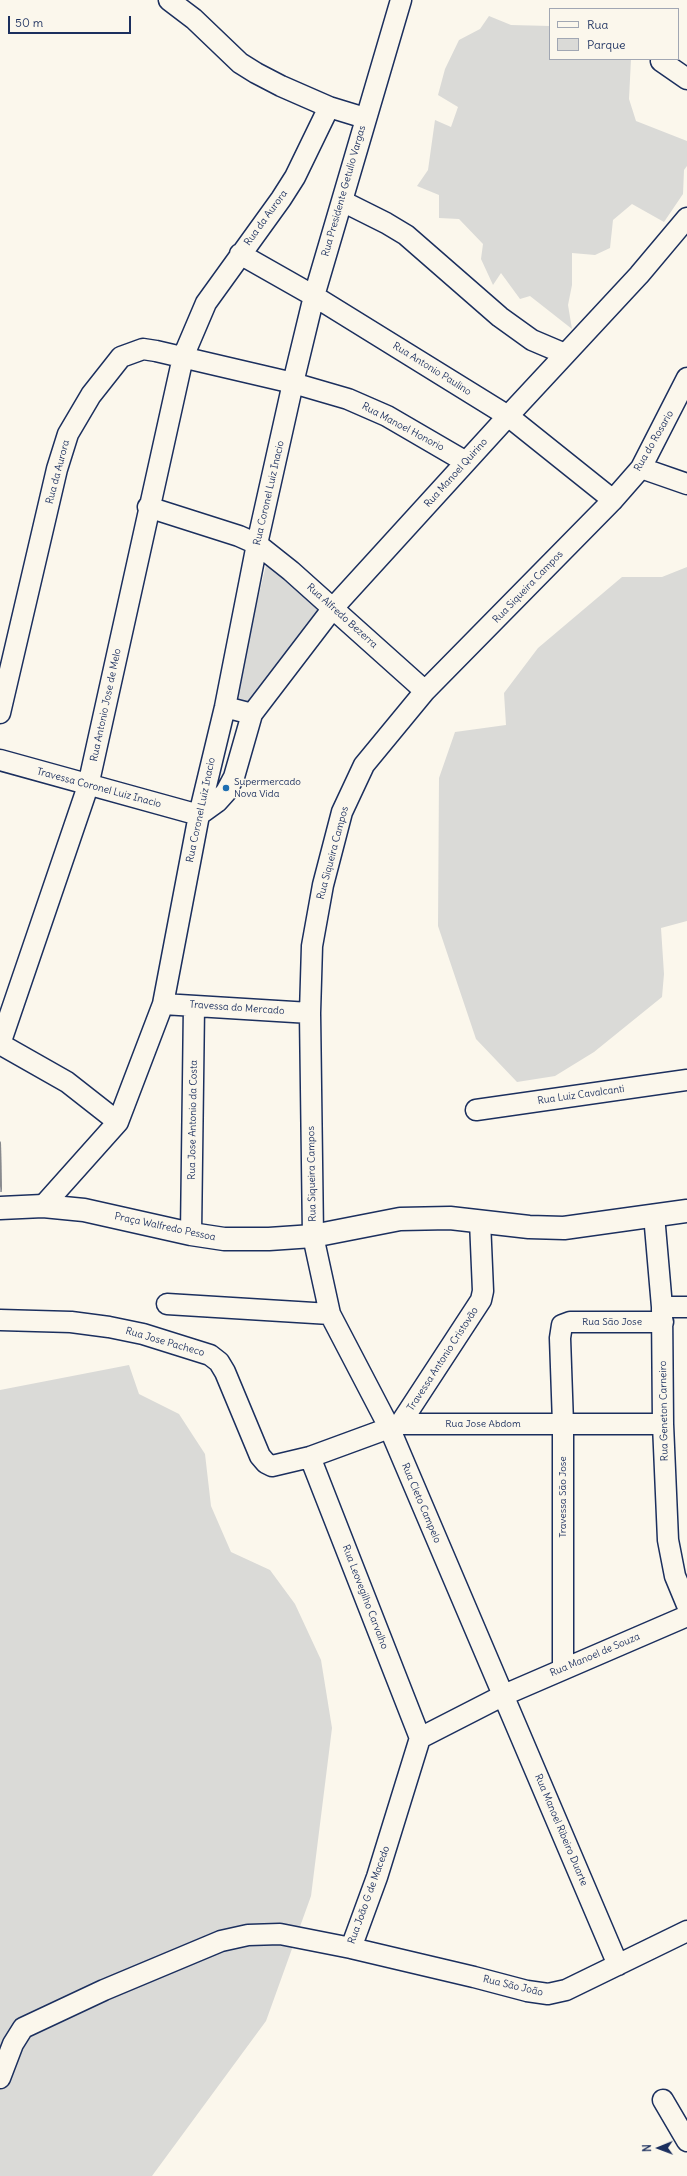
<!DOCTYPE html>
<html>
<head>
<meta charset="utf-8">
<style>
  body { margin:0 }
  #map { position:relative; width:687px; height:2176px; overflow:hidden; background:#fbf7ec; font-family:Delius,sans-serif }
  canvas { display:block }
  .legend { position:absolute; left:549px; top:8px; width:130px; height:52px; box-sizing:border-box; background:#fbf7ec; border:1px solid #a1a7b3; margin:0; padding:5px 7px; list-style:none; font-size:12px; color:#1b2f5e }
  .legend li { display:flex; align-items:center; gap:8px; height:20px }
  .legend b { width:20px; border:1px solid #a1a7b3 }
  .north { position:absolute; left:639px; top:2128px; width:40px; height:40px; -webkit-text-stroke:3px #fbf7ec; paint-order:stroke; rotate:269deg; font-size:11px; font-weight:700; line-height:16px; text-align:center; color:#1b2f5e }
  .north::after { content:''; display:block; margin:auto; width:14px; height:18px; background:#1b2f5e; clip-path:polygon(50% 0,100% 100%,50% 72%,0 100%) }
  .scale { position:absolute; left:8px; top:16px; width:123px; height:18px; box-sizing:border-box; border:2px solid #1b2f5e; border-top:0; padding-left:5px; font-size:12px; line-height:14px; white-space:nowrap; color:#1b2f5e; -webkit-text-stroke:3px #fbf7ec; paint-order:stroke }
</style>
</head>
<body>
<div id="map">
<canvas width="687" height="2176"></canvas>
<ul class="legend">
<li><b style="height:5px;background:#fbf7ec"></b>Rua</li>
<li><b style="height:11px;background:#dadad7"></b>Parque</li>
</ul>
<div class="north">N</div>
<div class="scale">50 m</div>
</div>
<script>
const c = document.querySelector('canvas').getContext('2d');
c.lineJoin = 'round';
function paint(path, color) { c.fillStyle = color; c.fill(path, 'evenodd'); }
const shape = rows => new Path2D(rows.map(r => 'M' + r).join(''));
function trace(path, color, width, dash) { c.strokeStyle = color; c.lineWidth = width; c.lineCap = dash ? 'butt' : 'round'; c.setLineDash(dash || []); c.stroke(path); }
function write(font, color, halo, rows, align = 'center') {
  c.font = font + ' Delius,sans-serif'; c.lineWidth = 3; c.setLineDash([]); c.textBaseline = 'middle'; c.strokeStyle = halo; c.fillStyle = color; for (const [text, x, y, turn = 0] of rows) {
    c.save(); c.translate(x, y); c.rotate((+turn || 0) * Math.PI / 180); c.textAlign = isNaN(turn) ? turn : align; if (halo) c.strokeText(text, 0, 0); c.fillText(text, 0, 0); c.restore();
  }
}
paint(shape([
  [489,16,511,25,550,26,550,59,631,59,629,99,636,121,687,141,687,166,684,170,683,194,664,222,632,204,613,220,610,248,595,255,572,253,572,285,568,305,572,329,530,296,520,299,501,273,493,285,481,259,483,244,459,219,439,218,439,195,417,186,428,170,435,120,451,127,458,107,438,95,445,69,459,40,480,29],
  [267,561,322,613,251,703,234,697],
  [687,567,687,921,661,928,664,974,662,997,594,1052,555,1076,517,1082,476,1039,438,926,439,778,455,732,506,725,504,693,538,648,622,577,662,577],
  [129,1365,139,1394,179,1414,205,1454,211,1506,231,1552,270,1570,295,1604,321,1660,332,1728,311,1896,266,2021,152,2176,0,2176,0,1390]
]), '#dadad7');
const minor = shape([
  [169,0,194,19,240,63,256,73,281,86,329,107,365,118],
  [661,61,687,79],
  [342,201,386,223,406,235,500,317,532,340,565,354],
  [240,254,314,296,508,416,613,500],
  [641,468,687,484],
  [148,507,239,536,257,544,291,571,425,691],
  [225,707,252,714,333,608,508,416,639,275,687,218],
  [0,713,57,469,68,434,91,395,121,357,143,349,156,351,293,383,348,399,387,416,466,462],
  [0,760,199,815,217,802,226,792,234,777,252,714],
  [163,1004,310,1013],
  [0,1044,88,786,183,357,206,303,281,199,295,177,329,107],
  [0,1044,67,1082,118,1122],
  [476,1110,687,1080],
  [43,1206,118,1122,163,1004,199,815,225,707,257,544,293,383,314,296,401,0],
  [654,1215,662,1307,663,1424,668,1540,675,1576,687,1605],
  [191,1234,194,1006],
  [167,1304,330,1314],
  [662,1307,687,1307],
  [0,1320,71,1322,109,1327,143,1334,210,1355,219,1362,225,1372,260,1456,266,1463,272,1466,310,1457,400,1424,663,1424],
  [400,1424,481,1300,483,1291,480,1221],
  [310,1457,420,1738],
  [563,1669,563,1424,560,1338,562,1325,570,1322,663,1322],
  [351,1948,474,1977,527,1991,548,1994,566,1990,687,1931],
  [618,1965,389,1427,330,1314,313,1236,310,1013,312,946,323,885,342,812,364,765,425,691,613,500,641,468,687,378],
  [0,2078,13,2044,23,2028,104,1990,221,1941,248,1935,280,1934,351,1948,377,1877,420,1738,504,1695,687,1616],
  [663,2100,687,2141]
]);
const major = shape([
  [0,1208,43,1206,84,1210,191,1234,224,1239,269,1239,313,1236,400,1219,450,1218,529,1227,564,1228,687,1211]
]);
trace(minor, '#1b2f5e', 23);
trace(major, '#1b2f5e', 25);
trace(minor, '#fbf7ec', 20);
trace(major, '#fbf7ec', 22);
paint(shape([
  [0,1141,1,1143,2,1192,0,1192]
]), '#a8a9ad');
paint(shape([
  [0,1141,1,1143,2,1192,0,1186]
]), '#888a8d');
for (const [x, y, r, color] of [
  [226,788,4,"#1f6fb2"]
]) { const dot = new Path2D(); dot.arc(x, y, r, 0, 2 * Math.PI); c.fillStyle = color; c.fill(dot); trace(dot, '#fbf7ec', 1.5); }
write('10px', '#1b2f5e', '#fbf7ec', [
  ["Rua Presidente Getulio Vargas",344,191,-74],
  ["Rua da Aurora",266,218,-54],
  ["Rua Antonio Paulino",432,369,32],
  ["Rua Manoel Honorio",403,427,28],
  ["Rua do Rosario",654,441,-60],
  ["Rua da Aurora",58,472,-75],
  ["Rua Manoel Quirino",456,473,-48],
  ["Rua Coronel Luiz Inacio",269,493,-77],
  ["Rua Siqueira Campos",528,587,-46],
  ["Rua Alfredo Bezerra",342,616,42],
  ["Rua Antonio Jose de Melo",106,705,-78],
  ["Travessa Coronel Luiz Inacio",99,788,15],
  ["Rua Coronel Luiz Inacio",201,810,-78],
  ["Rua Siqueira Campos",333,853,-75],
  ["Travessa do Mercado",237,1008,4],
  ["Rua Luiz Cavalcanti",581,1095,-8],
  ["Rua Jose Antonio da Costa",193,1120,-89],
  ["Rua Siqueira Campos",312,1174,-91],
  ["Praça Walfredo Pessoa",165,1227,12],
  ["Rua São Jose",612,1322],
  ["Rua Jose Pacheco",165,1342,16],
  ["Travessa Antonio Cristovão",443,1359,-57],
  ["Rua Geneton Carneiro",664,1411,-91],
  ["Rua Jose Abdom",483,1424],
  ["Travessa São Jose",563,1497,-90],
  ["Rua Cleto Campelo",421,1503,67],
  ["Rua Leovegilho Carvalho",365,1597,69],
  ["Rua Manoel de Souza",595,1655,-23],
  ["Rua Manoel Ribeiro Duarte",561,1830,67],
  ["Rua João G de Macedo",369,1895,-70],
  ["Rua São João",513,1986,13]
]);
write('10px', '#1b2f5e', '#fbf7ec', [
  ["Supermercado",234,782],
  ["Nova Vida",234,794]
], 'left');
</script>
</body>
</html>
